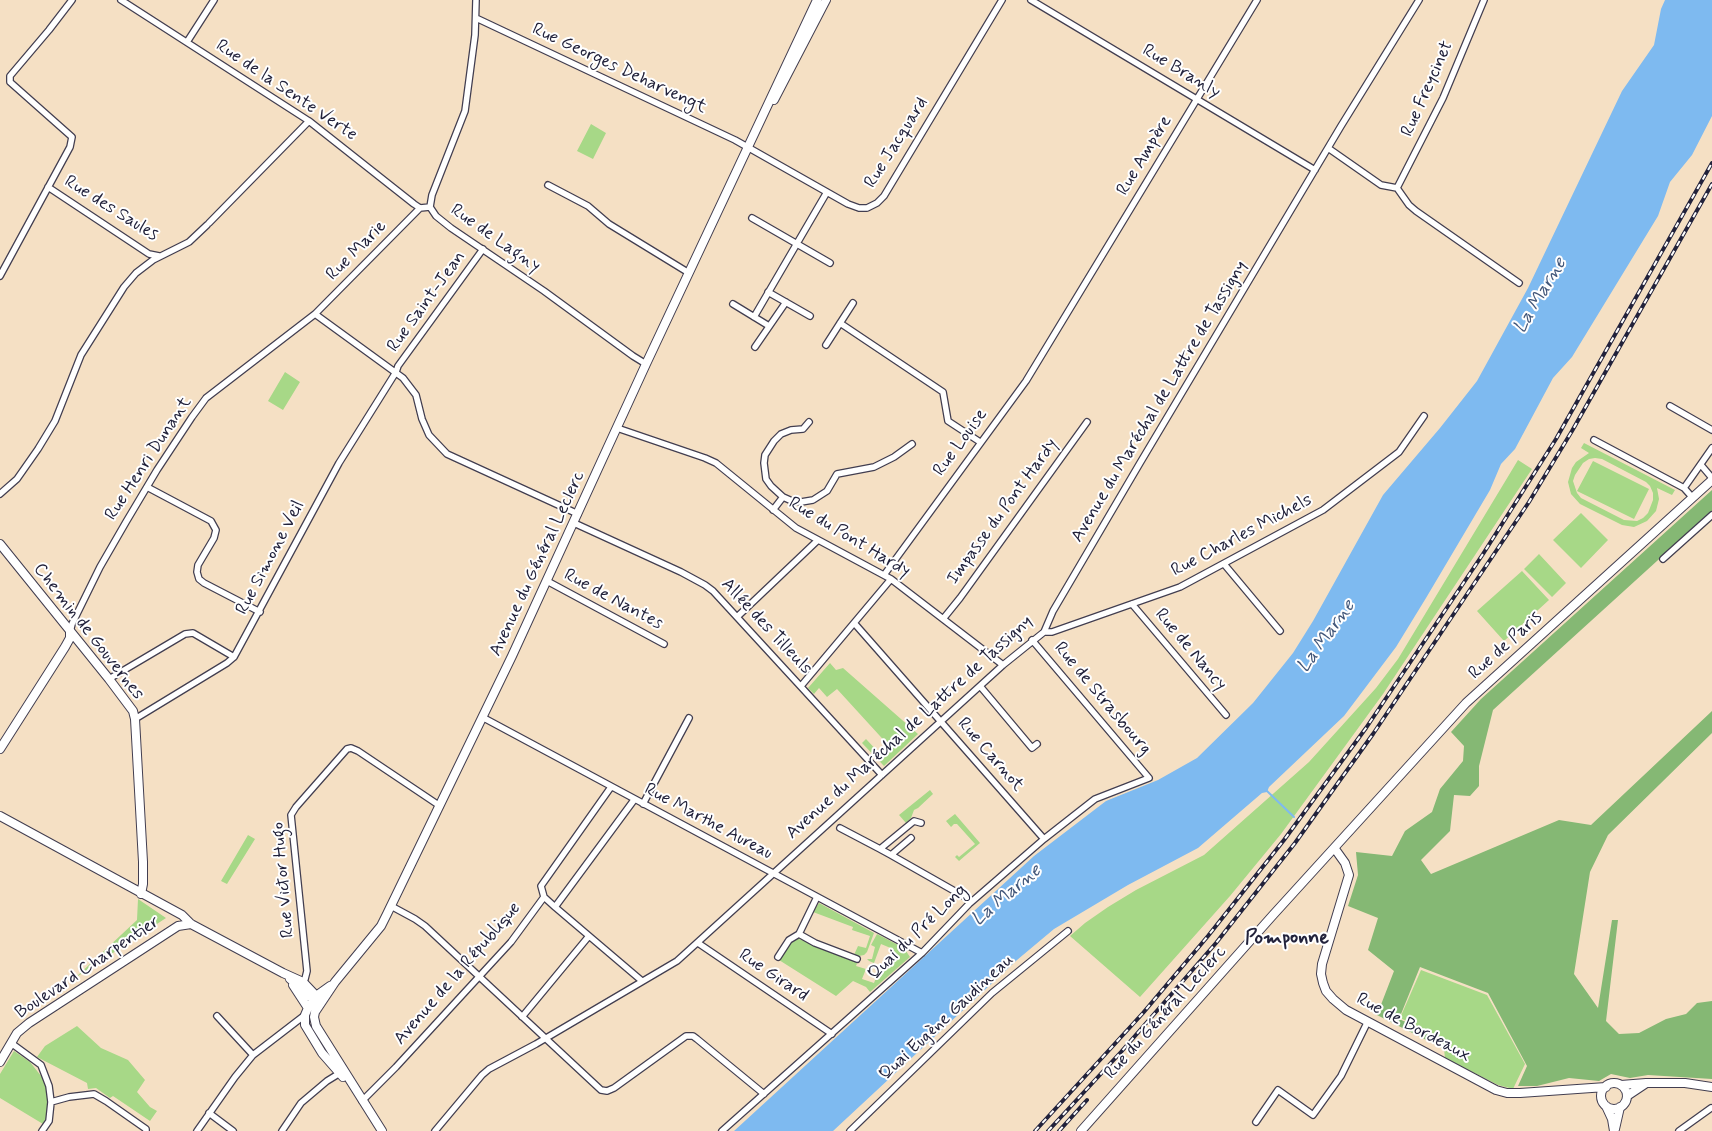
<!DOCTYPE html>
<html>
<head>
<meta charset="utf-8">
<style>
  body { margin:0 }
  canvas { display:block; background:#f5e0c4 }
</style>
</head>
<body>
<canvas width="1712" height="1131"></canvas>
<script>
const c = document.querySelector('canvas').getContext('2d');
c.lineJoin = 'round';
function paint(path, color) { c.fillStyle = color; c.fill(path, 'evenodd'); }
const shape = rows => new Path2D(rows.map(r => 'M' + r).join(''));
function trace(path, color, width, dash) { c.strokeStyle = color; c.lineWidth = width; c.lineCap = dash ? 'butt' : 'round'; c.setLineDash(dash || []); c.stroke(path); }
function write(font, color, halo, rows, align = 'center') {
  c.font = font + ' Mynerve,sans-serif'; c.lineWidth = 4; c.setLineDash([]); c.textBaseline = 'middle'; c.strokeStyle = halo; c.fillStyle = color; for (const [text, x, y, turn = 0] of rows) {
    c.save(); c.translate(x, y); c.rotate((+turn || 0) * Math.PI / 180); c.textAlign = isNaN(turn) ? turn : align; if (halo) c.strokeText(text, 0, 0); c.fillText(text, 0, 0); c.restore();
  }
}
paint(shape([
  [591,124,606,133,593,159,577,151],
  [285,372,300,382,283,410,268,401],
  [1584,443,1675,490,1672,495,1657,488,1659,499,1656,511,1647,521,1634,527,1622,525,1580,504,1571,494,1568,482,1572,468,1576,462,1589,453,1581,448],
  [1595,458,1602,459,1646,482,1650,486,1653,493,1653,500,1648,513,1643,518,1637,521,1624,520,1581,498,1577,493,1573,481,1575,475,1583,463,1589,459],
  [1518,460,1532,469,1383,694,1281,834,1230,896,1140,997,1070,936,1085,923,1108,907,1136,890,1204,855,1309,762,1376,688,1398,659],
  [1593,461,1649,489,1634,519,1577,491],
  [1581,513,1608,540,1581,568,1553,540],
  [1539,554,1566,583,1552,597,1524,569],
  [1522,571,1549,600,1504,641,1477,611],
  [830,663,836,670,843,668,918,734,884,766,862,743,866,739,881,755,890,747,837,689,827,697,819,688,814,694,808,688],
  [930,790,933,794,918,808,914,810,911,818,906,823,899,815],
  [955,814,980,843,959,861,955,857,957,855,959,857,975,844,957,824,954,824,951,827,946,821],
  [248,835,255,839,227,884,221,881],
  [138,899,166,918,75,978,137,920],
  [819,903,874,933,867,952,864,955,859,956,854,955,858,946,866,948,870,936,852,930,853,927,813,912],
  [877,934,904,948,910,957,870,992,866,987,853,981,836,996,779,960,790,941,794,938,799,939,858,961,856,966,866,969,862,979,874,983,881,965,887,967,893,949,881,944,874,963,869,961,867,959,872,959,875,947,871,945],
  [1421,970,1487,995,1525,1064,1513,1089,1498,1085,1445,1058,1444,1049,1447,1040,1400,1018],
  [77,1026,101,1048,128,1060,145,1080,137,1092,150,1107,157,1111,150,1121,113,1096,110,1098,96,1088,88,1089,87,1083,37,1057,45,1046],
  [14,1051,30,1062,45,1081,49,1097,47,1117,43,1124,0,1098,0,1074]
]), '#a7d887');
paint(shape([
  [1712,490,1712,511,1493,710,1479,766,1479,786,1470,796,1454,795,1450,831,1421,860,1431,874,1559,820,1591,825,1712,711,1712,733,1608,835,1590,872,1574,974,1598,1008,1612,920,1618,920,1606,1021,1619,1034,1639,1033,1666,1019,1686,1014,1697,1003,1712,1001,1712,1079,1648,1075,1630,1078,1611,1074,1599,1081,1569,1078,1537,1086,1518,1086,1527,1066,1488,993,1420,967,1399,1019,1447,1040,1444,1049,1377,1015,1394,971,1368,950,1378,918,1348,906,1358,875,1356,852,1392,856,1405,831,1432,812,1440,789,1463,761,1464,746,1451,732,1481,699]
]), '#85b874');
paint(shape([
  [1665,0,1712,0,1712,116,1692,155,1670,182,1658,216,1572,357,1553,378,1515,449,1501,464,1490,490,1426,598,1396,647,1344,716,1269,787,1267,792,1262,793,1198,848,1128,885,1054,929,1017,960,833,1131,734,1131,1034,856,1106,801,1158,780,1197,758,1253,703,1293,653,1313,621,1383,495,1440,428,1477,381,1528,288,1622,91,1654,45,1661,9]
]), '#7ebaf0');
trace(shape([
  [1267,791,1294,817]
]), '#7ebaf0', 2);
const street = shape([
  [121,0,309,121,414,204,420,208,430,207],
  [476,0,475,35,465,111,432,195,430,207,436,216,451,228,544,291,633,356,646,364],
  [1031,0,1315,170],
  [476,18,735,140,848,204,859,208,867,208,877,203,884,196,1002,0],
  [187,42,214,0],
  [1328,148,1381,185,1397,188,1409,205,1416,211,1519,283],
  [548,185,588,206,609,224,689,273],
  [48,187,149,254,159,256],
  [1397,188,1443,98,1484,0],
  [752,218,830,263],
  [209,223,309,121],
  [0,276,70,147,72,137,10,82,10,76,49,30,72,0],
  [768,292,810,316],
  [733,304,769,326],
  [315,314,403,378,416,395,422,419,429,435,447,454,578,514],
  [754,317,827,192],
  [840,323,943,392,948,421,980,442],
  [826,345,853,303],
  [755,347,786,302],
  [1670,406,1712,430],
  [617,428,705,458,716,463,796,528,891,579,1003,665],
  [1594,440,1684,488],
  [1701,465,1712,478],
  [147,487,211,521,216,530,214,538,198,565,197,572,199,579,204,583,260,612],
  [0,494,17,479,38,449,55,421,81,355,124,287,136,273,153,260,189,242,207,225],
  [783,497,771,486,766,479,764,463,765,455,774,441,781,434,791,430,803,429,809,422],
  [1692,497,1684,488,1712,448],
  [773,510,783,497,792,501,801,502,813,500,827,491,837,474,874,467,894,457,912,444],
  [574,523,681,572,705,585,713,591,882,775],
  [1663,559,1712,515],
  [1224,564,1280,631],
  [884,575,1026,381,1257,0],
  [547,581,664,644],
  [1132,604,1226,715],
  [737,617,818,540],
  [943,619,960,598,1087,422],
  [855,624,1044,839],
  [70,632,72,624,100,567,126,522,157,470,192,417,206,398,315,314,420,208],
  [1044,632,1052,632,1180,587,1323,510,1399,452,1424,416],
  [109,679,185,634,193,633,234,657],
  [801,686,891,579],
  [980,686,1032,748,1037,744],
  [482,717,922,953],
  [135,719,227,663,234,657,339,463,396,372,398,366,483,249],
  [611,787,541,886,544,897,555,907,642,981],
  [643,804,689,718],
  [840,828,880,849],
  [911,838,891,855,972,901],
  [891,855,880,849,914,821,921,823],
  [817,897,799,934,815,943,857,959],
  [391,906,415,919,425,926,601,1090,607,1091,614,1088,686,1036,693,1036,697,1039,764,1094],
  [555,907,634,800],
  [698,943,832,1034],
  [778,957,789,940,799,934],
  [299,984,305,979,307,971,291,815,296,807,347,749,351,748,358,751,440,806],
  [217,1016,253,1055],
  [522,1017,589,936],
  [11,1043,41,1065,49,1086,51,1102,49,1121,42,1131],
  [362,1101,396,1067,511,942,544,897],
  [51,1102,69,1097,94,1094,106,1101,146,1129,146,1131],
  [209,1113,233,1131],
  [1256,1122,1278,1090,1313,1115,1341,1076,1368,1021],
  [197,1131,235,1077,253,1055,305,1015],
  [282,1131,301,1103,327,1081,340,1073],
  [435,1131,482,1075,489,1069,536,1044,677,961,1003,665,1044,632,1053,611,1140,463,1341,126,1419,0],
  [722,1131,922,953,969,904,1044,839,1095,799,1149,778,1032,640],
  [850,1131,992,993,1068,931],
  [1679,1131,1711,1108]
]);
const secondary = shape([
  [774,100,826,0],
  [0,544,109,679,133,711,135,719,143,862,143,884,141,894],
  [0,749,65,647,70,638,70,632],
  [0,816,182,915,191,924,283,973,303,982,321,1001],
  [1335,849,1345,863,1349,875,1322,964,1321,974,1323,983,1326,991,1333,999,1346,1010,1496,1090,1507,1093,1520,1093,1606,1087],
  [290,979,297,984,307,996,316,996],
  [293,985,308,1008],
  [330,986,316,996,308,1008,305,1015,305,1025,322,1053,343,1077],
  [0,1062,17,1033,29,1023,178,926,191,924],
  '1601 1096a13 13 0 1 1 26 0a13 13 0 1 1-26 0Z',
  [1621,1085,1646,1083,1685,1083,1712,1087],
  [1627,1096,1645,1084],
  [1606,1106,1612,1119,1614,1131],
  [1615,1129,1620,1107],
  [382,1131,316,1026,314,1017,315,1012,335,982,381,926,387,914,512,656,646,364,817,0],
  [1081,1131,1273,915,1466,703,1712,480]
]);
trace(street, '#423e50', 8);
trace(secondary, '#423e50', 10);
trace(street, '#fff', 5.5);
trace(secondary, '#fff', 8);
const rail = shape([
  [1035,1131,1143,1013,1208,936,1284,840,1366,728,1483,554,1556,439,1712,163],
  [1048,1131,1121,1052,1216,943,1295,843,1373,734,1529,502,1572,431,1712,184],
  [1059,1131,1087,1100]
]);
trace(rail, '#22223b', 4);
trace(rail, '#fff', 2, [5.5]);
write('18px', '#22223b', '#fff', [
  ["Rue Georges Deharvengt",619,69,25],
  ["Rue Branly",1181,72,31],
  ["Rue Freycinet",1428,89,-66],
  ["Rue de la Sente Verte",286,91,34],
  ["Rue Jacquard",897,143,-58],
  ["Rue Ampère",1145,156,-59],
  ["Rue des Saules",111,209,32],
  ["Rue de Lagny",495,239,35],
  ["Rue Marie",357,251,-45],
  ["Rue Saint-Jean",427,302,-54],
  ["Avenue du Maréchal de Lattre de Tassigny",1160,402,-59],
  ["Rue Louise",961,443,-54],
  ["Rue Henri Dunant",149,459,-57],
  ["Impasse du Pont Hardy",1003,512,-54],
  ["Rue Charles Michels",1242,536,-28],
  ["Rue du Pont Hardy",849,538,31],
  ["Rue Simone Veil",271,558,-62],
  ["Avenue du Général Leclerc",538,564,-65],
  ["Rue de Nantes",613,600,28],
  ["Allée des Tilleuls",766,627,47],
  ["Chemin de Gouvernes",88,632,52],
  ["Rue de Paris",1506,646,-42],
  ["Rue de Nancy",1190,650,50],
  ["Rue de Strasbourg",1102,699,50],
  ["Avenue du Maréchal de Lattre de Tassigny",910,728,-42],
  ["Rue Carnot",990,755,49],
  ["Rue Marthe Aureau",708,822,28],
  ["Rue Victor Hugo",284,880,-95],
  ["Quai du Pré Long",918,933,-44],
  ["Boulevard Charpentier",88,968,-34],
  ["Avenue de la République",458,974,-49],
  ["Rue Girard",773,976,34],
  ["Rue du Général Leclerc",1166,1013,-48],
  ["Quai Eugène Gaudineau",947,1018,-43],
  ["Rue de Bordeaux",1413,1028,28]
]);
write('italic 19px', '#42577a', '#fff', [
  ["La Marne",1541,296,-59],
  ["La Marne",1327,637,-54],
  ["La Marne",1007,896,-40]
]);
write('bold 20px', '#22223b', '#fff', [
  ["Pomponne",1287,939]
]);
</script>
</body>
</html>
